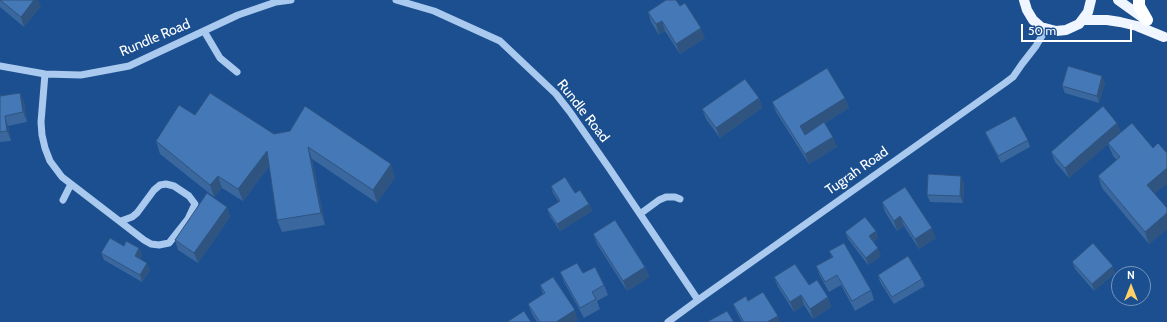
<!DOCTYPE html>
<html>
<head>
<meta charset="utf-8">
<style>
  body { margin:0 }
  #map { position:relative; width:1167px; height:322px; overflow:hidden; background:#1b4f8f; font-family:Cabin,sans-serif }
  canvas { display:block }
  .north { position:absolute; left:1111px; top:266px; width:40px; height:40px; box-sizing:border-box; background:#1b4f8f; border:1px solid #7695bc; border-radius:50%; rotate:0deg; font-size:11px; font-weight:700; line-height:16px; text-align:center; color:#fff }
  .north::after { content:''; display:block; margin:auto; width:14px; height:18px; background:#ffd166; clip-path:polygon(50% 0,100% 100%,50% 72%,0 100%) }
  .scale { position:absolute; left:1021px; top:24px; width:111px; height:18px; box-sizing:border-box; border:2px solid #fff; border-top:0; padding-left:5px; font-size:12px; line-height:14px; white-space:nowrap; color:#fff; -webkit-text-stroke:3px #1b4f8f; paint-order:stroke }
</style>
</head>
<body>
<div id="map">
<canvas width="1167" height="322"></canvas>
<div class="north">N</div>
<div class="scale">50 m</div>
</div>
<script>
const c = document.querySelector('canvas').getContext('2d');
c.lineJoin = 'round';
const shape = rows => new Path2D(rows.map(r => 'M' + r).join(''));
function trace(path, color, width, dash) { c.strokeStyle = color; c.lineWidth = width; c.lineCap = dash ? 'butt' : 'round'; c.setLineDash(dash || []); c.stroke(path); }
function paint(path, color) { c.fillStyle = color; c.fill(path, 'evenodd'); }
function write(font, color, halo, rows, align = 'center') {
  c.font = font + ' Cabin,sans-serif'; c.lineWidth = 3; c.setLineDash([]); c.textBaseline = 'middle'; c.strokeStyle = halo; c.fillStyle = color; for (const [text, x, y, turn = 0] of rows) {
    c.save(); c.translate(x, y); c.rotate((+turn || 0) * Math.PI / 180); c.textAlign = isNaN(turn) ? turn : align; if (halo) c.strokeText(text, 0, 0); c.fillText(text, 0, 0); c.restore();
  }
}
trace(shape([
  [396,0,434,11,500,41,556,94,570,112,609,168,698,300],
  [204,31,220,58,237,72],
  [0,66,45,74,81,75,129,66,238,15,276,2,291,0],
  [45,74,41,122,42,135,45,148,50,161,62,177,144,240,151,244,159,245,169,243,188,219,195,204,189,196,174,186,166,184,160,185,154,190,137,213,132,217,121,221],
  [63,200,71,184],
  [640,214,659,200,666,197,675,197,680,199],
  [668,322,698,300,1005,83,1013,77,1022,64,1036,46,1046,29]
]), '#a9c9ee', 7);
trace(shape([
  [1024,0,1027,10,1033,20,1041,27,1056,31,1066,30,1079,24,1088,12,1091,0],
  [1118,0,1146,20],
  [1082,20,1107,20,1120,22,1137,26,1164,37]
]), '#f0f6ff', 10);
trace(shape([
  [1139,0,1139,6,1147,20]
]), '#fff', 12);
paint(shape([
  [0,0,41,6,24,27,0,7],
  [680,6,705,38,680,54,665,31,659,35,651,22,648,12],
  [1105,83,1099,103,1065,93,1062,86],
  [20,93,24,103,27,122,8,126,11,141,0,142,0,96],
  [759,98,762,108,720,138,706,119,702,109],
  [845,98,849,108,825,123,837,147,809,164,776,112,772,102],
  [195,115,274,134,395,177,377,203,312,159,325,225,282,232,277,220,269,166,243,201,222,188,214,197,160,154,156,141],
  [1117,123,1121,133,1155,194,1167,208,1167,229,1149,244,1102,188,1098,176,1117,160,1113,156,1108,144,1069,178,1055,162,1051,152],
  [985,132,1028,140,1030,147,1001,163,988,139],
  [964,183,963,203,930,202,927,195],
  [551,186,575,193,589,204,592,211,560,231,550,216,547,209,559,202,553,193],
  [882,202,936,238,919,249,904,226,897,231,885,212],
  [227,207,230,217,198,263,178,250,175,240],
  [876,231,878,238,873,242,881,256,868,265,848,239,845,232],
  [593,234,645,267,649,277,627,291,597,244],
  [124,246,139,248,142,255,140,259,150,270,142,282,104,260,101,253],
  [829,251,871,290,874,300,855,311,841,285,829,292,820,276,816,266,832,257],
  [1072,262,1115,273,1094,291,1075,269],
  [560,272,583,273,604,285,608,295,597,301,600,309,584,318,564,282],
  [878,275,922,279,925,286,894,304,880,282],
  [774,277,809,285,828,297,831,307,813,319,804,305,794,312,778,287],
  [540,285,578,320,575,322,537,322,532,314,528,304,543,294],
  [748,301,780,322,742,322,736,311,733,304]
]), '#3a679d');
paint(shape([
  [34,0,38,0,41,6,24,27,21,17],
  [662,21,665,31,659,35,656,24],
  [701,28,705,38,680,54,676,44],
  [1102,76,1105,83,1099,103,1097,96],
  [20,93,24,103,27,122,23,112],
  [759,98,762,108,720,138,716,128],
  [845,98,849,108,804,136,800,126],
  [5,116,8,126,11,141,7,131],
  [1117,123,1121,133,1069,178,1065,168],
  [833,137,837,147,809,164,805,154],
  [308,147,312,159,325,225,321,213],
  [267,151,271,163,243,201,238,189],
  [391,164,395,177,377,203,373,190],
  [1167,168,1167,184,1151,197,1147,185],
  [218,176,222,188,214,197,210,185],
  [961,176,964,183,963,203,960,196],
  [589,204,592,211,560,231,557,224],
  [227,207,230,217,198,263,194,253],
  [1167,213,1167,229,1149,244,1145,232],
  [900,216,904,226,897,231,894,221],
  [932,228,936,238,919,249,915,239],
  [876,231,878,238,872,243,869,236],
  [139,248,142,255,138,263,135,256],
  [878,248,881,256,868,265,866,258],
  [147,263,150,270,142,282,140,275],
  [1113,266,1115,273,1094,291,1092,284],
  [645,267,649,277,627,291,623,281],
  [801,295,804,305,794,312,790,302],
  [828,297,831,307,813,319,810,309],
  [575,310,578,320,575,322,556,322],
  [778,316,780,322,767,322]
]), '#305480');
const building = shape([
  [0,0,34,0,21,17,0,0],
  [666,0,676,0,680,6,685,3,701,28,676,44,662,21,656,24,648,12,666,0],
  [1068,66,1102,76,1097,96,1062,86,1068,66],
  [827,68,845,98,800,126,805,135,824,122,833,137,805,154,772,102,827,68],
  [745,79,759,98,716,128,702,109,745,79],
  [20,93,23,112,5,116,7,131,0,132,0,96,20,93],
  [210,93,274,134,290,131,305,106,391,164,373,190,308,147,321,213,277,220,267,151,238,189,218,176,210,185,156,141,179,105,195,115,210,93],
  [1103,106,1117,123,1065,168,1051,152,1103,106],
  [1015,116,1028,140,998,156,985,132,1015,116],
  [1132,123,1153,148,1158,143,1167,153,1167,168,1147,185,1167,208,1167,213,1145,232,1098,176,1120,157,1108,143,1132,123],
  [928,174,961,176,960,196,927,195,928,174],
  [565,177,575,193,580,190,589,204,557,224,547,209,560,201,551,186,565,177],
  [905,187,932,228,915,239,900,216,894,221,882,202,905,187],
  [207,193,227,207,194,253,175,240,207,193],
  [865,217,876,231,869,236,878,248,866,258,845,232,865,217],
  [615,220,645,267,623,281,593,234,615,220],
  [110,238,124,246,126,241,139,248,135,256,147,263,140,275,101,253,110,238],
  [844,243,871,290,852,301,837,275,825,282,816,266,833,257,829,251,844,243],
  [1093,243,1113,266,1092,284,1072,262,1093,243],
  [908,256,922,279,892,297,878,275,908,256],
  [577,263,583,273,595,267,604,285,592,292,596,299,580,308,560,272,577,263],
  [795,264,809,285,817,280,828,297,810,309,801,295,790,302,774,277,795,264],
  [553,277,575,310,556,322,540,322,528,304,545,293,540,285,553,277],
  [763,292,778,316,767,322,744,322,733,304,746,296,748,301,763,292],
  [524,311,531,322,507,322,524,311],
  [727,311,734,322,707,322,727,311]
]);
paint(building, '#4478b7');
trace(building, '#305480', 1);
write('14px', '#fff', '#1b4f8f', [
  ["Rundle Road",155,38,-23],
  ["Rundle Road",583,111,52],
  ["Tugrah Road",857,171,-35]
]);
</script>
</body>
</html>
